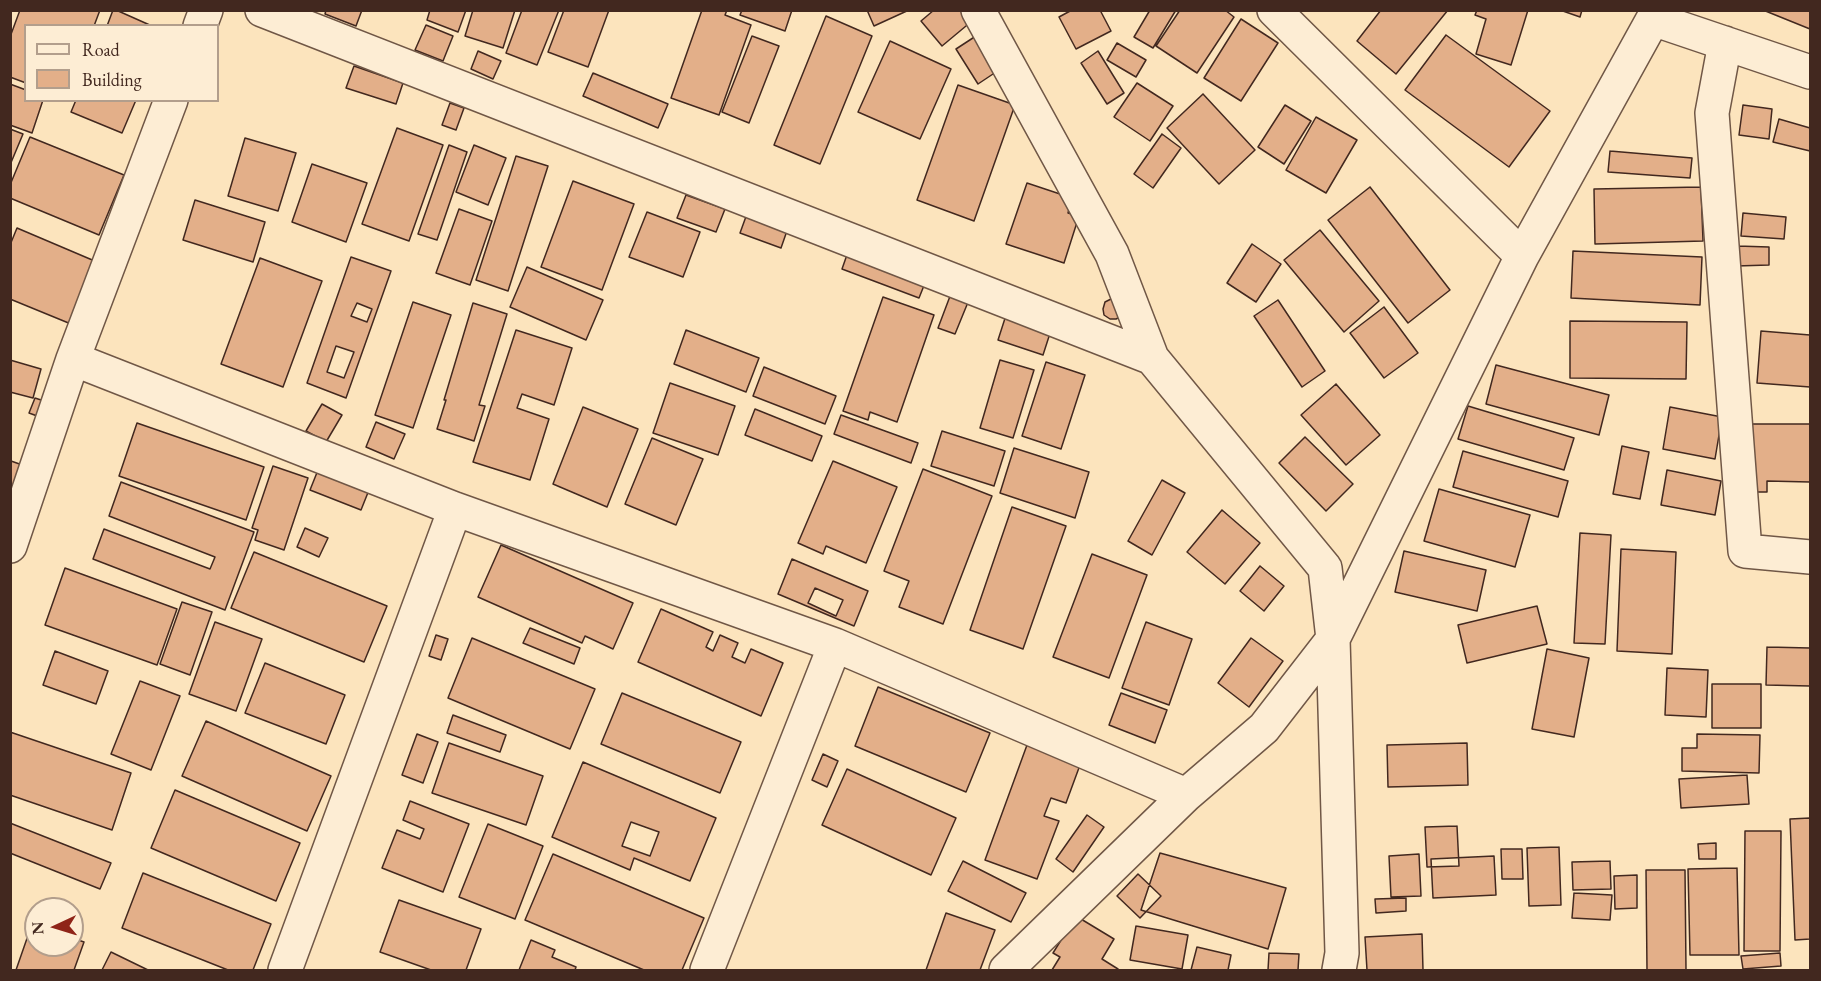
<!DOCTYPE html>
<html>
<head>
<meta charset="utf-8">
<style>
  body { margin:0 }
  #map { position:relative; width:1821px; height:981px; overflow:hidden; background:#fce4bd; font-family:"EB Garamond",serif }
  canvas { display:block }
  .frame { position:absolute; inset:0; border:12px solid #42281f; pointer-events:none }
  .legend { position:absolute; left:24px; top:24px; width:195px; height:78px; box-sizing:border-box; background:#fdedd4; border:2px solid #b29e8c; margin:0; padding:8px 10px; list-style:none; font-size:18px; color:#42281f }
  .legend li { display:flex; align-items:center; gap:12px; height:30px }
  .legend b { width:30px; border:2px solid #b29e8c }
  .north { position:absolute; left:24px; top:897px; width:60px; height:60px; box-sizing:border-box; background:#fdedd4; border:2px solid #b29e8c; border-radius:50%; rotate:266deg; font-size:16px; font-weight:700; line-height:24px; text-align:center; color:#42281f }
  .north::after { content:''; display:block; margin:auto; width:21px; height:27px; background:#8f2418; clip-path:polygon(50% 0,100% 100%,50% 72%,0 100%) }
</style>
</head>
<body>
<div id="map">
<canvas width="1821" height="981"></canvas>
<div class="frame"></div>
<ul class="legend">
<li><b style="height:8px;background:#fdedd4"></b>Road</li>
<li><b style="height:16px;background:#e3af89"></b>Building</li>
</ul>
<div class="north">N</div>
</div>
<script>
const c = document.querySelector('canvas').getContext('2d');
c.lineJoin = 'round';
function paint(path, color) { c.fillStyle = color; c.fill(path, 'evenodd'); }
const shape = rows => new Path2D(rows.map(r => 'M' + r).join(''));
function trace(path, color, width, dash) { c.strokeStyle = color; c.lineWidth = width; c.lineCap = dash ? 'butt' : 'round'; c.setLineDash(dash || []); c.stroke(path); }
const building = shape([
  [20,10,100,10,94,26,26,26,26,83,10,77,10,37,20,10],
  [113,10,116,10,152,26,107,26,113,10],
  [326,10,362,10,356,26,325,14,326,10],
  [430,10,466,10,458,32,427,20,430,10],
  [473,10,515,10,503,48,465,36,473,10],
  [522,10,559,10,537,65,506,53,522,10],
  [564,10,609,10,588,67,548,52,564,10],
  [702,10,727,10,725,15,751,25,719,115,671,98,702,10],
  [742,10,792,10,785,31,740,15,742,10],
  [867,10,909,10,874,26,867,10],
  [934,10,963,10,972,21,942,46,921,21,934,10],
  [1072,10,1100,10,1111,31,1076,49,1059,17,1072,10],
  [1150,10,1176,10,1153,48,1134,37,1150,10],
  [1180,10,1225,10,1234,17,1197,73,1156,46,1180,10],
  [1381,10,1448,10,1396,74,1357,41,1381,10],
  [1477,10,1528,10,1511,65,1476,54,1486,19,1475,15,1477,10],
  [1560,10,1582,10,1580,17,1560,10],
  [1763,10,1810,10,1810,29,1763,10],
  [826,16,872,36,820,164,774,145,826,16],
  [1241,19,1278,43,1241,101,1204,78,1241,19],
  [426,25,453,36,443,61,415,50,426,25],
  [979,34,1002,68,978,84,956,49,979,34],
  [1446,35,1550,111,1509,167,1405,90,1446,35],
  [752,36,779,46,749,123,722,112,752,36],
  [890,41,951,69,920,139,858,112,890,41],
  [1117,43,1146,60,1136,77,1107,60,1117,43],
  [478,51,501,61,493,79,471,69,478,51],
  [1098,51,1124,93,1107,104,1081,63,1098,51],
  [354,66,403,83,396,104,346,88,354,66],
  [593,73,668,104,658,128,583,96,593,73],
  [1137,83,1173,106,1150,141,1114,117,1137,83],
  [10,84,26,90,26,100,43,100,32,133,10,125,10,84],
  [958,85,1015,105,974,221,917,200,958,85],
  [1203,94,1255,150,1219,184,1167,128,1203,94],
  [76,100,136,100,122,133,71,112,76,100],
  [450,103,464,108,456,130,442,125,450,103],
  [1285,105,1311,121,1284,164,1258,147,1285,105],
  [1743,105,1772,109,1769,139,1739,135,1743,105],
  [1316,117,1357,140,1326,193,1286,170,1316,117],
  [1779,119,1810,128,1810,151,1773,142,1779,119],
  [397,128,443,145,409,241,362,224,397,128],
  [10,129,23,134,10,165,10,129],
  [1162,134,1181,148,1153,188,1134,174,1162,134],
  [30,137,124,175,99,235,10,198,10,185,30,137],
  [245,138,296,153,278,211,228,196,245,138],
  [449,145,467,152,437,240,418,234,449,145],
  [474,145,506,158,488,205,456,192,474,145],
  [1610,151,1692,158,1690,178,1608,172,1610,151],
  [516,156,548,166,508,291,476,280,516,156],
  [312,164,367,183,346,242,292,222,312,164],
  [573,181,634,204,602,290,541,267,573,181],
  [1027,183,1072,198,1068,213,1079,216,1064,263,1006,244,1027,183],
  [1370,187,1450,290,1408,323,1328,220,1370,187],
  [1701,187,1703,241,1595,244,1594,189,1701,187],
  [686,195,725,209,716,232,677,218,686,195],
  [195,200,265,222,253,262,183,240,195,200],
  [459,209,492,221,470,285,436,273,459,209],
  [748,211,789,225,781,248,740,233,748,211],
  [647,212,700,232,683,277,629,257,647,212],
  [1743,213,1786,217,1784,239,1741,236,1743,213],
  [17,228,97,262,71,324,10,299,10,245,17,228],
  [1320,230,1379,301,1344,332,1284,260,1320,230],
  [1252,244,1281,264,1256,302,1227,283,1252,244],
  [1737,246,1769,247,1769,265,1736,266,1737,246],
  [849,249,927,278,919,298,842,269,849,249],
  [1573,251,1702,257,1700,305,1571,298,1573,251],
  [351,257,391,271,346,398,307,383,351,257],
  [357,303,372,309,367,322,351,316,357,303],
  [336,346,354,352,344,378,327,372,336,346],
  [260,258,322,281,283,387,221,364,260,258],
  [527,267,603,300,586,340,510,307,527,267],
  [955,283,973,290,955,334,938,328,955,283],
  [883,297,934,315,897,422,870,412,868,420,843,411,883,297],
  [1111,299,1117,299,1122,316,1116,319,1110,319,1104,315,1103,309,1105,302,1111,299],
  [1278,300,1325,371,1302,387,1254,316,1278,300],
  [413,302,451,315,413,428,375,415,413,302],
  [473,303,507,314,479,405,485,406,474,441,437,429,446,400,444,400,473,303],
  [1384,307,1418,353,1384,378,1350,333,1384,307],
  [1008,309,1053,324,1043,355,998,340,1008,309],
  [1570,321,1687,322,1686,379,1570,378,1570,321],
  [516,330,572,348,554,405,522,394,517,408,549,419,530,480,473,462,516,330],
  [686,330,759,358,746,392,674,364,686,330],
  [1761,331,1810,335,1810,387,1757,383,1761,331],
  [10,360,41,369,33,398,10,392,10,360],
  [1000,360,1034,370,1013,438,980,428,1000,360],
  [1046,362,1085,375,1061,449,1022,436,1046,362],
  [1496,365,1609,395,1599,435,1486,404,1496,365],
  [764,367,836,396,825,424,753,396,764,367],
  [670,383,735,406,718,455,653,433,670,383],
  [1336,384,1380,435,1346,465,1301,415,1336,384],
  [35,398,53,404,48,420,29,413,35,398],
  [322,404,342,415,326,442,306,431,322,404],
  [1468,406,1574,438,1564,470,1458,439,1468,406],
  [583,407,638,429,607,507,553,484,583,407],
  [1670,407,1722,417,1715,459,1663,449,1670,407],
  [755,409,822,436,812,461,745,435,755,409],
  [841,415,918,443,911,463,834,434,841,415],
  [376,422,405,434,394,459,366,447,376,422],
  [137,423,264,467,246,520,119,476,137,423],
  [1751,424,1810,424,1810,482,1767,481,1767,492,1750,492,1751,424],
  [942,431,1005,451,994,486,931,466,942,431],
  [1305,437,1353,484,1326,511,1279,463,1305,437],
  [652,438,703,459,676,525,625,504,652,438],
  [1622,446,1649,452,1640,499,1613,494,1622,446],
  [1014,448,1089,472,1075,518,1000,493,1014,448],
  [1463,451,1568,481,1558,517,1453,487,1463,451],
  [11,461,28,467,18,495,10,492,11,461],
  [833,461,897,487,866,563,826,546,823,554,798,543,833,461],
  [273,466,308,478,284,550,255,540,258,530,252,528,273,466],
  [923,469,992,496,943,624,899,607,909,581,884,571,923,469],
  [318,470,369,490,361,510,310,490,318,470],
  [1667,470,1721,481,1715,515,1661,505,1667,470],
  [1162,480,1185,493,1152,555,1128,541,1162,480],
  [121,482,254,532,225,610,93,559,104,529,210,569,215,557,109,516,121,482],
  [1439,489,1530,515,1515,567,1424,541,1439,489],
  [1012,507,1066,526,1023,649,970,630,1012,507],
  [1222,510,1260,543,1225,584,1187,552,1222,510],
  [305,528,328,538,319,557,297,547,305,528],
  [1580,533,1611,535,1605,644,1574,643,1580,533],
  [501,545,633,603,613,649,585,636,582,643,478,597,501,545],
  [1621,549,1676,552,1672,654,1617,651,1621,549],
  [1404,551,1486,570,1477,611,1395,592,1404,551],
  [254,552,387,606,364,662,231,608,254,552],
  [1092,554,1147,575,1109,678,1053,657,1092,554],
  [792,559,868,591,854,626,778,594,792,559],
  [815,588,843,600,836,616,808,603,815,588],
  [1260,566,1284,586,1264,611,1240,591,1260,566],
  [65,568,177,609,157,665,45,625,65,568],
  [182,602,212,612,190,675,160,664,182,602],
  [1537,606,1547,644,1467,663,1458,625,1537,606],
  [661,609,713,632,706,647,713,651,720,635,738,643,732,657,745,663,751,649,783,663,761,716,638,662,661,609],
  [215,622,262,639,236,711,189,694,215,622],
  [1146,622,1192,639,1169,705,1122,688,1146,622],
  [530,628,580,648,574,664,523,643,530,628],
  [436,635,448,639,441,660,429,656,436,635],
  [472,638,595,689,570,749,448,698,472,638],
  [1251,638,1283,661,1249,707,1218,683,1251,638],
  [1767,647,1810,648,1810,686,1766,685,1767,647],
  [1547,649,1589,658,1574,737,1532,729,1547,649],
  [55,651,108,671,96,704,43,685,55,651],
  [265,663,345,695,326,744,245,713,265,663],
  [1667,668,1708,670,1706,717,1665,715,1667,668],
  [140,681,180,696,151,770,111,754,140,681],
  [1712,684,1761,684,1761,728,1712,728,1712,684],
  [878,687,990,733,966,792,855,746,878,687],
  [622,693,741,742,720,793,601,744,622,693],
  [1121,693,1167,710,1155,743,1109,725,1121,693],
  [453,715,506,735,500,752,447,733,453,715],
  [206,721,331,776,307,831,182,776,206,721],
  [10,732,131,773,112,830,10,795,10,732],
  [417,734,438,742,423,783,402,775,417,734],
  [1697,734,1760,735,1759,773,1682,771,1682,748,1697,748,1697,734],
  [449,743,543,776,526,825,432,793,449,743],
  [1467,743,1468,785,1388,787,1387,745,1467,743],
  [1027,745,1080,765,1066,803,1051,798,1044,816,1059,821,1037,879,985,860,1027,745],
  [823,754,838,761,827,787,812,780,823,754],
  [583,762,716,818,690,881,634,858,630,870,552,837,583,762],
  [631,822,659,832,650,856,622,846,631,822],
  [847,769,956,818,931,875,822,825,847,769],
  [1747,775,1749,804,1681,808,1679,779,1747,775],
  [175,790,300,843,276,901,151,848,175,790],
  [410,801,469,824,443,892,382,868,397,830,420,839,424,829,403,820,410,801],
  [1087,815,1104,827,1073,872,1056,859,1087,815],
  [1810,818,1810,939,1795,940,1790,819,1810,818],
  [10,823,111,863,100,889,10,853,10,823],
  [488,824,543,846,515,919,459,897,488,824],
  [1457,826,1459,866,1427,867,1425,827,1457,826],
  [1745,831,1781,831,1780,951,1744,951,1745,831],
  [1716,843,1716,859,1699,859,1698,844,1716,843],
  [1559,847,1561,905,1529,906,1527,848,1559,847],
  [1501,849,1522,849,1523,879,1502,879,1501,849],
  [1160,853,1286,888,1268,949,1141,910,1160,853],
  [553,854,704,918,682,970,644,970,525,920,553,854],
  [1419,854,1421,896,1391,897,1389,856,1419,854],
  [1494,856,1496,895,1433,898,1431,859,1494,856],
  [963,861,1026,893,1011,922,948,891,963,861],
  [1610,861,1611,889,1573,890,1572,862,1610,861],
  [1737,868,1739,955,1690,955,1688,869,1737,868],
  [1646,870,1685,870,1686,970,1647,970,1646,870],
  [143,873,271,924,253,970,228,970,122,928,143,873],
  [1138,874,1161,896,1140,918,1117,896,1138,874],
  [1637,875,1637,908,1615,909,1614,876,1637,875],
  [1574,893,1612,895,1610,920,1572,918,1574,893],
  [1406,898,1406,911,1376,913,1375,899,1406,898],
  [399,900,481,929,466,970,431,970,380,952,399,900],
  [946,913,995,930,980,970,926,970,946,913],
  [1076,916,1114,939,1102,959,1118,969,1118,970,1052,970,1060,957,1053,953,1076,916],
  [32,924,36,926,36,945,72,945,72,938,84,942,74,970,16,970,32,924],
  [1136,926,1188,935,1182,969,1130,960,1136,926],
  [1422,934,1423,970,1367,970,1365,937,1422,934],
  [531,940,555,950,552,957,576,967,575,970,519,970,531,940],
  [1197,947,1231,955,1228,970,1191,970,1197,947],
  [111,952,148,970,102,970,111,952],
  [1269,953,1299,954,1298,970,1268,970,1269,953],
  [1780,953,1781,966,1743,969,1741,956,1780,953]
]);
paint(building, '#e3af89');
trace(building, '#42281f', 1.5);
const minor = shape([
  [262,10,1152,358],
  [978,10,1112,254,1152,358,1325,568,1333,639,1342,953,1339,970],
  [1274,10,1522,256],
  [1653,19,1810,72],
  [200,26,206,10],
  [1725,43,1712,113,1745,551,1810,557],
  [73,359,455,509,835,645,1186,795],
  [10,546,73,359,171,100],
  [285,970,455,509],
  [707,970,835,645],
  [1006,970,1186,795,1264,728,1333,639,1522,256,1658,10]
]);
trace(minor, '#705746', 36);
trace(minor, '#fdedd4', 33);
</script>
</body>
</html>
